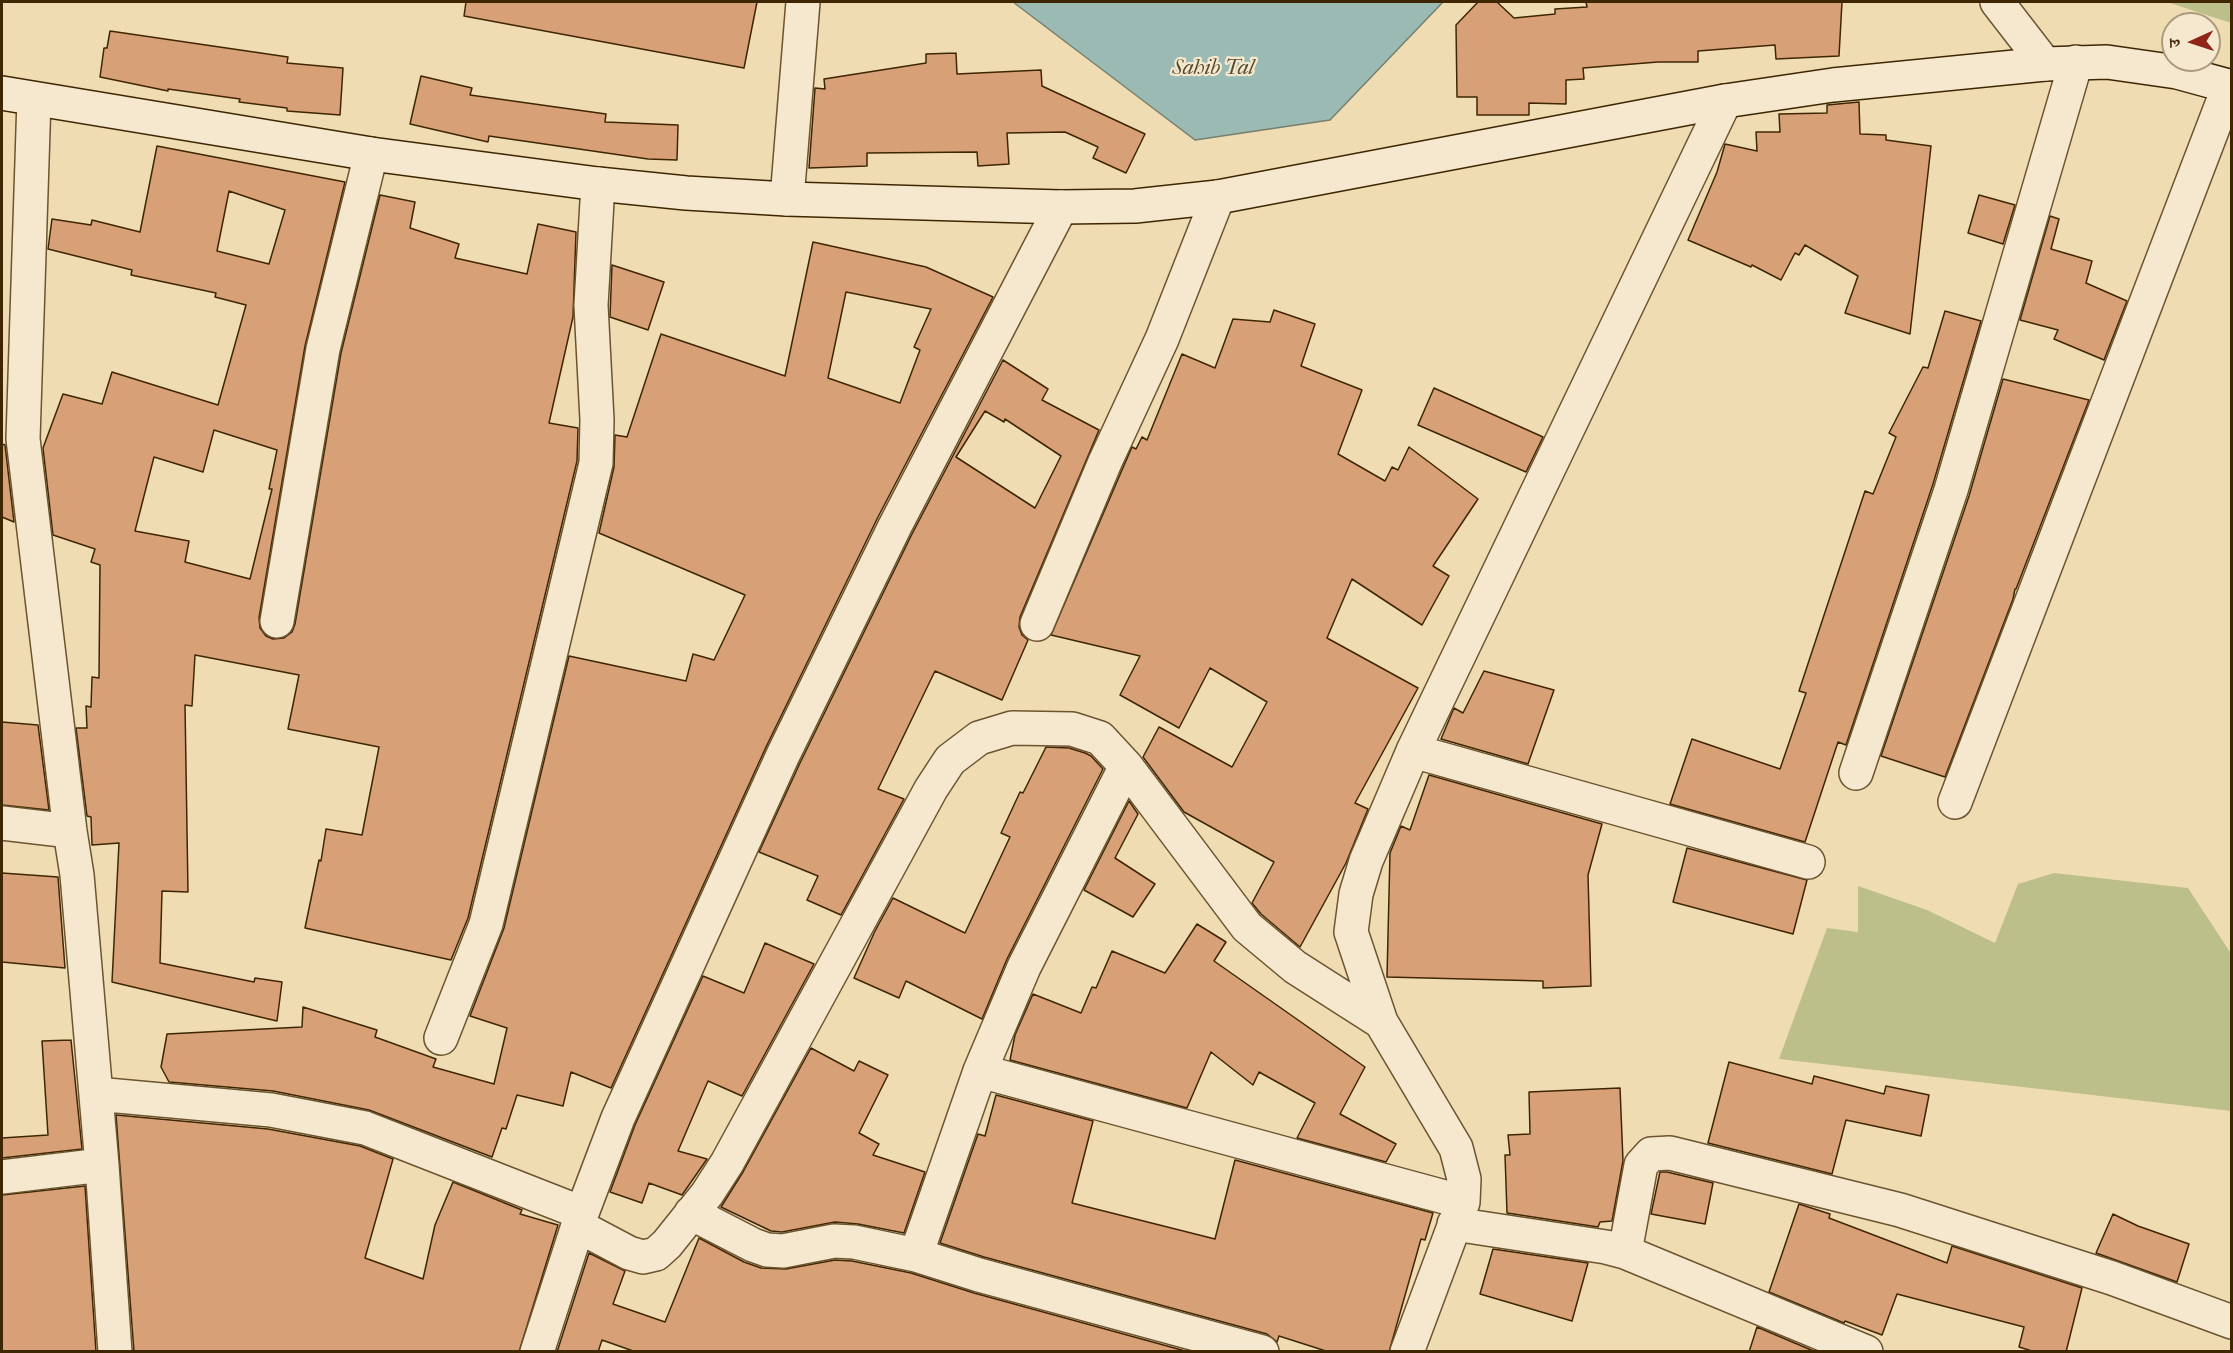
<!DOCTYPE html>
<html>
<head>
<meta charset="utf-8">
<style>
  body { margin:0 }
  #map { position:relative; width:2233px; height:1353px; overflow:hidden; background:#f0dcb3; font-family:"IM FELL French Canon","Noto Serif Devanagari",serif }
  canvas { display:block }
  .frame { position:absolute; inset:0; border:3px solid #3f2603; pointer-events:none }
  .north { position:absolute; left:2161px; top:12px; width:60px; height:60px; box-sizing:border-box; background:#f5e8ce; border:2px solid #ac9a7d; border-radius:50%; rotate:267deg; font-size:16px; font-weight:700; line-height:24px; text-align:center; color:#3f2603 }
  .north::after { content:''; display:block; margin:auto; width:21px; height:27px; background:#8f2418; clip-path:polygon(50% 0,100% 100%,50% 72%,0 100%) }
</style>
</head>
<body>
<div id="map">
<canvas width="2233" height="1353"></canvas>
<div class="frame"></div>
<div class="north">उ</div>
</div>
<script>
const c = document.querySelector('canvas').getContext('2d');
c.lineJoin = 'round';
function paint(path, color) { c.fillStyle = color; c.fill(path, 'evenodd'); }
const shape = rows => new Path2D(rows.map(r => 'M' + r).join(''));
function trace(path, color, width, dash) { c.strokeStyle = color; c.lineWidth = width; c.lineCap = dash ? 'butt' : 'round'; c.setLineDash(dash || []); c.stroke(path); }
function write(font, color, halo, rows, align = 'center') {
  c.font = font + ' "IM FELL French Canon",serif'; c.lineWidth = 4.5; c.setLineDash([]); c.textBaseline = 'middle'; c.strokeStyle = halo; c.fillStyle = color; for (const [text, x, y, turn = 0] of rows) {
    c.save(); c.translate(x, y); c.rotate((+turn || 0) * Math.PI / 180); c.textAlign = isNaN(turn) ? turn : align; if (halo) c.strokeText(text, 0, 0); c.fillText(text, 0, 0); c.restore();
  }
}
paint(shape([
  [2167,2,2231,2,2231,23],
  [2054,873,2188,888,2230,952,2231,951,2231,1111,1779,1059,1827,928,1858,932,1858,886,1927,910,1995,943,2018,884]
]), '#bdbf8a');
const water = shape([
  [1013,2,1443,2,1330,120,1195,140,1013,2]
]);
paint(water, '#9bbab3');
trace(water, '#767f6d', 1.5);
const building = shape([
  [466,2,757,2,744,68,464,16,466,2],
  [1478,2,1497,2,1514,18,1555,14,1555,9,1587,7,1586,2,1842,2,1839,56,1776,59,1775,45,1698,51,1698,62,1658,62,1583,68,1584,79,1566,80,1566,104,1529,103,1529,115,1477,115,1477,97,1457,97,1456,25,1478,2],
  [110,31,288,57,287,63,343,68,340,115,287,111,287,108,239,102,240,99,168,89,168,91,100,77,104,48,107,48,110,31],
  [956,53,957,74,1041,70,1042,86,1145,134,1126,173,1093,158,1098,147,1065,132,1007,133,1009,164,978,166,977,152,867,153,867,166,809,168,815,88,825,89,824,79,926,63,926,54,956,53],
  [421,76,472,88,470,95,606,114,605,122,678,125,677,160,648,159,489,136,488,142,410,124,421,76],
  [1859,102,1860,134,1886,135,1886,140,1931,146,1910,334,1845,313,1858,276,1805,245,1799,255,1795,253,1781,280,1752,265,1751,267,1688,240,1717,172,1725,144,1757,151,1756,132,1780,132,1779,114,1827,113,1827,105,1859,102],
  [157,146,345,182,305,346,259,618,260,628,266,636,273,639,284,638,292,632,295,624,341,353,380,195,415,202,410,228,459,244,455,258,527,274,538,224,576,232,573,317,549,423,578,428,577,461,468,918,451,960,305,928,319,860,321,861,326,829,362,835,379,747,288,729,299,675,195,655,192,706,185,705,188,892,162,891,160,963,254,982,255,978,282,982,277,1021,112,982,119,843,92,845,91,817,87,816,76,728,87,728,86,706,91,707,92,677,99,678,100,565,91,562,95,549,53,535,43,448,63,394,102,404,112,372,218,405,246,305,215,297,216,293,131,275,132,270,48,249,52,219,91,225,92,220,140,232,157,146],
  [229,191,285,210,269,264,217,251,229,191],
  [214,430,277,450,269,489,272,489,250,579,185,562,189,541,135,531,154,457,203,472,214,430],
  [1979,195,2015,205,2003,244,1968,233,1979,195],
  [2050,216,2059,219,2051,249,2092,261,2086,283,2127,301,2104,360,2054,339,2058,330,2020,320,2050,216],
  [813,242,926,267,993,297,878,517,766,747,611,1088,571,1072,563,1106,517,1095,506,1129,502,1128,492,1157,369,1110,273,1091,169,1082,161,1067,167,1034,302,1027,303,1007,377,1030,375,1037,436,1059,433,1067,494,1084,507,1028,470,1016,504,928,569,656,686,681,693,654,714,660,745,595,599,533,614,467,615,435,627,437,661,334,785,376,813,242],
  [846,292,931,309,914,347,920,350,900,403,828,378,846,292],
  [612,265,664,282,648,330,610,317,612,265],
  [1274,310,1315,324,1301,366,1362,390,1338,454,1385,481,1392,467,1398,470,1409,447,1478,499,1433,566,1449,576,1422,625,1352,579,1327,638,1418,688,1355,803,1368,809,1346,863,1300,947,1261,914,1252,903,1274,862,1184,812,1143,757,1159,727,1232,767,1267,702,1210,668,1179,728,1120,695,1140,656,1051,635,1122,470,1132,447,1136,449,1142,437,1147,440,1182,354,1215,368,1233,319,1270,322,1274,310],
  [1945,311,1981,321,1933,484,1846,745,1838,742,1805,842,1670,804,1692,739,1780,769,1806,693,1799,691,1865,491,1873,494,1896,437,1889,433,1923,367,1928,368,1945,311],
  [1003,360,1048,389,1042,400,1099,430,1020,617,1019,627,1022,635,1028,640,1002,700,935,671,878,789,904,799,841,915,807,900,818,876,759,852,800,763,912,534,1003,360],
  [985,411,1004,422,1005,419,1061,456,1035,508,956,457,985,411],
  [2003,379,2089,400,2016,589,2015,589,2013,599,1945,777,1881,756,1969,496,2003,379],
  [1434,388,1543,437,1526,472,1418,425,1434,388],
  [2,444,5,445,14,522,2,517,2,444],
  [1484,671,1554,690,1528,764,1441,739,1454,708,1463,713,1484,671],
  [2,722,38,725,49,810,2,805,2,722],
  [1046,747,1069,748,1085,753,1091,756,1103,769,1007,959,982,1019,906,981,899,998,854,978,875,931,893,898,965,933,1010,837,1001,833,1020,792,1023,793,1046,747],
  [1429,775,1602,824,1588,875,1591,986,1543,988,1543,981,1387,977,1390,853,1401,826,1410,830,1429,775],
  [1129,801,1138,814,1115,858,1155,884,1133,917,1084,890,1129,801],
  [1687,848,1807,880,1793,934,1673,902,1687,848],
  [2,873,58,877,65,968,2,962,2,873],
  [1197,924,1226,942,1214,961,1365,1067,1340,1114,1396,1144,1386,1162,1297,1138,1315,1103,1259,1072,1253,1085,1211,1052,1187,1108,1010,1060,1015,1035,1033,994,1081,1013,1092,987,1096,988,1112,951,1165,973,1197,924],
  [765,943,814,964,742,1096,708,1081,678,1151,707,1159,682,1195,649,1183,642,1203,610,1192,635,1125,703,976,744,993,765,943],
  [71,1040,82,1149,2,1158,2,1138,48,1135,42,1041,71,1040],
  [811,1048,854,1071,859,1061,888,1075,859,1133,879,1144,873,1155,925,1172,904,1233,858,1224,835,1222,782,1232,771,1231,721,1207,743,1172,811,1048],
  [1729,1062,1812,1084,1814,1076,1884,1094,1886,1086,1929,1095,1921,1136,1846,1120,1832,1174,1708,1143,1729,1062],
  [1620,1088,1623,1161,1612,1221,1600,1222,1598,1227,1507,1213,1505,1155,1510,1155,1508,1135,1530,1134,1529,1092,1620,1088],
  [996,1095,1093,1121,1072,1203,1215,1239,1235,1160,1433,1213,1425,1240,1421,1239,1389,1352,1329,1352,1279,1336,1277,1342,1267,1334,984,1257,940,1243,978,1134,985,1136,996,1095],
  [116,1115,268,1129,360,1146,393,1159,365,1258,423,1279,435,1225,453,1182,522,1210,520,1214,558,1225,519,1352,134,1352,116,1115],
  [1660,1172,1667,1172,1713,1183,1705,1224,1651,1214,1660,1172],
  [85,1186,96,1352,2,1352,2,1195,85,1186],
  [1799,1204,1830,1214,1829,1218,1947,1263,1952,1246,2082,1288,2066,1352,2035,1352,2019,1347,2024,1327,1897,1294,1882,1335,1845,1321,1844,1323,1769,1292,1799,1204],
  [2113,1214,2138,1226,2189,1244,2177,1282,2096,1253,2113,1214],
  [699,1238,744,1262,761,1268,786,1269,835,1260,852,1261,911,1273,974,1293,1189,1352,636,1352,602,1340,598,1352,557,1352,589,1253,625,1271,613,1304,665,1322,699,1238],
  [1493,1249,1588,1263,1572,1321,1480,1294,1493,1249],
  [1757,1327,1816,1352,1749,1352,1757,1327]
]);
paint(building, '#d8a077');
trace(building, '#3f2603', 1.5);
const street = shape([
  [1997,2,2045,64],
  [34,99,23,439,70,831,77,875,102,1165,115,1352],
  [787,199,803,2],
  [277,621,323,349,371,154],
  [1037,624,1105,462,1162,339,1218,197],
  [1413,751,1808,862],
  [1856,773,1951,490,2076,62],
  [1955,802,2229,86],
  [2,823,70,831],
  [441,1038,486,924,596,463,597,420,591,305,598,184],
  [980,1071,1463,1202],
  [96,1094,271,1110,365,1128,582,1213],
  [2,1177,102,1165],
  [691,1213,753,1245,767,1250,783,1251,834,1241,854,1242,916,1255,979,1275,1262,1352],
  [1454,1224,1606,1247,1625,1252,1866,1352],
  [578,1226,629,1253,643,1257,656,1254,667,1244,707,1194,727,1163,931,789,950,760,979,738,1012,728,1072,729,1100,738,1126,766,1247,927,1295,967,1381,1022],
  [1625,1252,1641,1165,1651,1154,1670,1153,1900,1210,2112,1278,2232,1322],
  [916,1255,980,1071,1024,967,1126,766],
  [537,1352,582,1213,618,1118,783,755,895,526,1061,207],
  [1407,1352,1463,1202,1464,1179,1456,1148,1381,1022,1351,932,1356,894,1366,861,1413,751,1725,101]
]);
const secondary = shape([
  [2,93,371,154,598,184,686,193,787,199,1061,207,1135,206,1218,197,1725,101,1833,85,2045,64,2107,62,2177,72,2232,87]
]);
trace(street, '#6b542f', 36);
trace(secondary, '#3f2603', 36);
trace(street, '#f5e8ce', 33);
trace(secondary, '#f5e8ce', 33);
write('italic 21px', '#564b2f', '#f5e8ce', [
  ["Sahib Tal",1213,69]
]);
</script>
</body>
</html>
